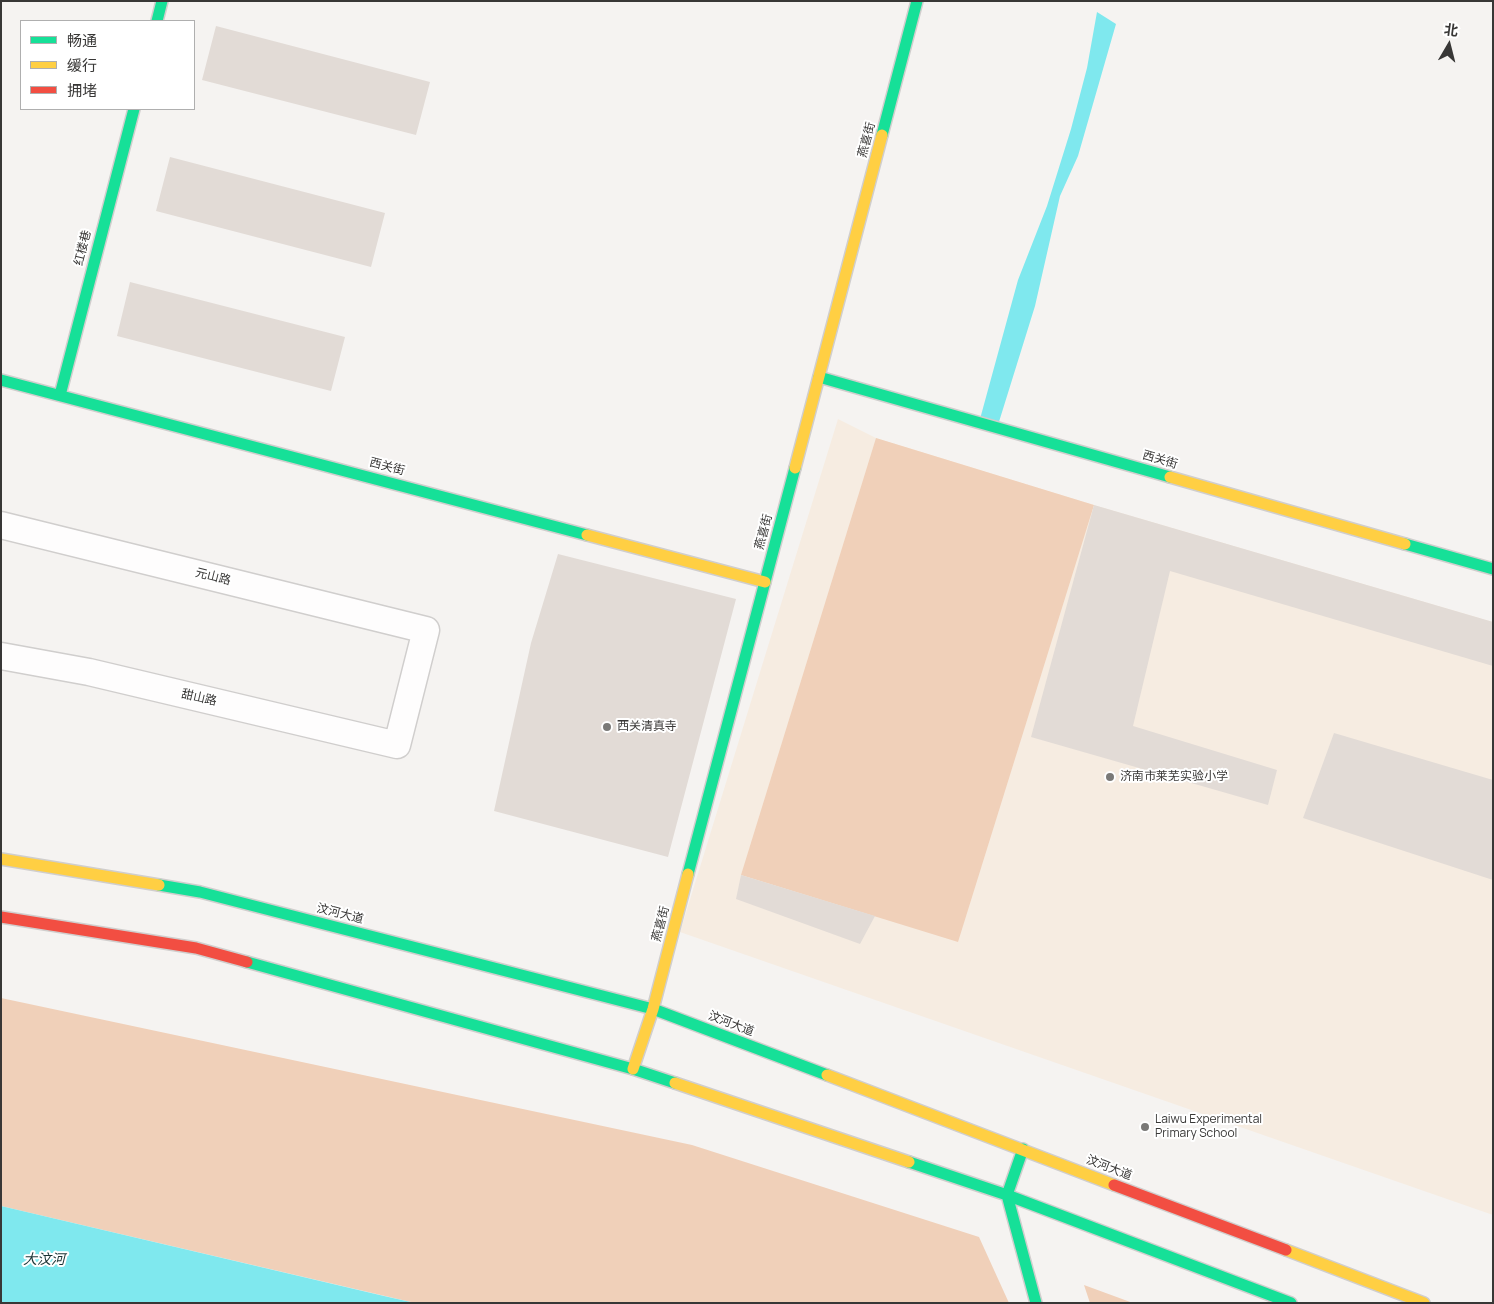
<!DOCTYPE html>
<html>
<head>
<meta charset="utf-8">
<style>
  body { margin:0 }
  #map { position:relative; width:1494px; height:1304px; overflow:hidden; background:#f5f3f1; font-family:Manrope,"Noto Sans SC",sans-serif }
  canvas { display:block }
  .frame { position:absolute; inset:0; border:2px solid #383736; pointer-events:none }
  .legend { position:absolute; left:20px; top:20px; width:175px; height:90px; box-sizing:border-box; background:#fff; border:1px solid #afafaf; margin:0; padding:6px 9px; list-style:none; font-size:15px; color:#383736 }
  .legend li { display:flex; align-items:center; gap:10px; height:25px }
  .legend b { width:25px; border:1px solid #afafaf }
  .north { position:absolute; left:1424px; top:20px; width:50px; height:50px; -webkit-text-stroke:4px #fff; paint-order:stroke; rotate:8deg; font-size:14px; font-weight:700; line-height:20px; text-align:center; color:#383736 }
  .north::after { content:''; display:block; margin:auto; width:18px; height:22px; background:#383736; clip-path:polygon(50% 0,100% 100%,50% 72%,0 100%) }
</style>
</head>
<body>
<div id="map">
<canvas width="1494" height="1304"></canvas>
<div class="frame"></div>
<ul class="legend">
<li><b style="height:6px;background:#16e098"></b>畅通</li>
<li><b style="height:6px;background:#ffcf43"></b>缓行</li>
<li><b style="height:6px;background:#f24e42"></b>拥堵</li>
</ul>
<div class="north">北</div>
</div>
<script>
const c = document.querySelector('canvas').getContext('2d');
c.lineJoin = 'round';
function paint(path, color) { c.fillStyle = color; c.fill(path, 'evenodd'); }
const shape = rows => new Path2D(rows.map(r => 'M' + r).join(''));
function trace(path, color, width, dash) { c.strokeStyle = color; c.lineWidth = width; c.lineCap = dash ? 'butt' : 'round'; c.setLineDash(dash || []); c.stroke(path); }
function write(font, color, halo, rows, align = 'center') {
  c.font = font + ' Manrope,"Noto Sans SC",sans-serif'; c.lineWidth = 4; c.setLineDash([]); c.textBaseline = 'middle'; c.strokeStyle = halo; c.fillStyle = color; for (const [text, x, y, turn = 0] of rows) {
    c.save(); c.translate(x, y); c.rotate((+turn || 0) * Math.PI / 180); c.textAlign = isNaN(turn) ? turn : align; if (halo) c.strokeText(text, 0, 0); c.fillText(text, 0, 0); c.restore();
  }
}
paint(shape([
  [838,419,876,438,1094,505,1493,622,1493,1215,680,932]
]), '#f6ece1');
paint(shape([
  [876,438,1094,505,958,942,741,875],
  [1,998,692,1145,979,1237,1009,1303,415,1303,1,1206],
  [1084,1285,1133,1303,1090,1303]
]), '#f0d0b9');
paint(shape([
  [1097,12,1116,24,1078,156,1060,196,1035,306,998,425,980,419,1018,280,1047,206,1071,129,1087,68],
  [1,1206,384,1296,415,1303,1,1303]
]), '#7fe8ee');
paint(shape([
  [216,26,430,82,416,135,202,80],
  [170,157,385,213,371,267,156,211],
  [130,282,345,337,331,391,117,336],
  [1094,505,1493,622,1493,666,1170,571,1133,726,1277,770,1268,805,1031,737],
  [558,554,736,599,668,857,494,811,531,643],
  [1334,733,1493,780,1493,880,1303,818],
  [741,875,875,916,860,944,736,899]
]), '#e2dbd6');
const street = shape([
  [1,525,426,630,397,745,89,672,1,656]
]);
const fast = shape([
  [157,21,162,1],
  [882,135,917,1],
  [819,377,1170,477],
  [1,380,587,535],
  [60,395,134,109],
  [1405,544,1493,569],
  [688,874,795,468],
  [159,885,200,892,653,1009,827,1075],
  [247,962,633,1069,675,1083],
  [1023,1149,1007,1195,1036,1303],
  [909,1162,1007,1195,1291,1303]
]);
const slow = shape([
  [795,468,882,135],
  [1170,477,1405,544],
  [587,535,765,582],
  [1,859,159,885],
  [633,1069,653,1009,688,874],
  [827,1075,1114,1185],
  [675,1083,909,1162],
  [1286,1250,1424,1303]
]);
const jam = shape([
  [1,917,196,948,247,962],
  [1114,1185,1286,1250]
]);
trace(street, '#d0cecd', 29);
trace(fast, '#d0cecd', 14);
trace(slow, '#d0cecd', 14);
trace(jam, '#d0cecd', 14);
trace(street, '#fefdfd', 26);
trace(fast, '#16e098', 11);
trace(slow, '#ffcf43', 11);
trace(jam, '#f24e42', 11);
for (const [x, y, r, color] of [
  [607,727,5,"#7a7977"],
  [1110,777,5,"#7a7977"],
  [1145,1127,5,"#7a7977"]
]) { const dot = new Path2D(); dot.arc(x, y, r, 0, 2 * Math.PI); c.fillStyle = color; c.fill(dot); trace(dot, '#fff', 2); }
write('12px', '#383736', '#fff', [
  ["燕喜街",867,140,-75],
  ["红楼巷",83,248,-76],
  ["西关街",1160,460,16],
  ["西关街",387,467,15],
  ["燕喜街",764,532,-75],
  ["元山路",213,577,14],
  ["甜山路",199,698,13],
  ["汶河大道",340,914,14],
  ["燕喜街",661,924,-75],
  ["汶河大道",731,1024,21],
  ["汶河大道",1109,1168,21]
]);
write('12px', '#383736', '#fff', [
  ["西关清真寺",617,727],
  ["济南市莱芜实验小学",1120,777],
  ["Laiwu Experimental",1155,1120],
  ["Primary School",1155,1134]
], 'left');
write('italic 14px', '#193233', '#fff', [
  ["大汶河",44,1260]
]);
</script>
</body>
</html>
